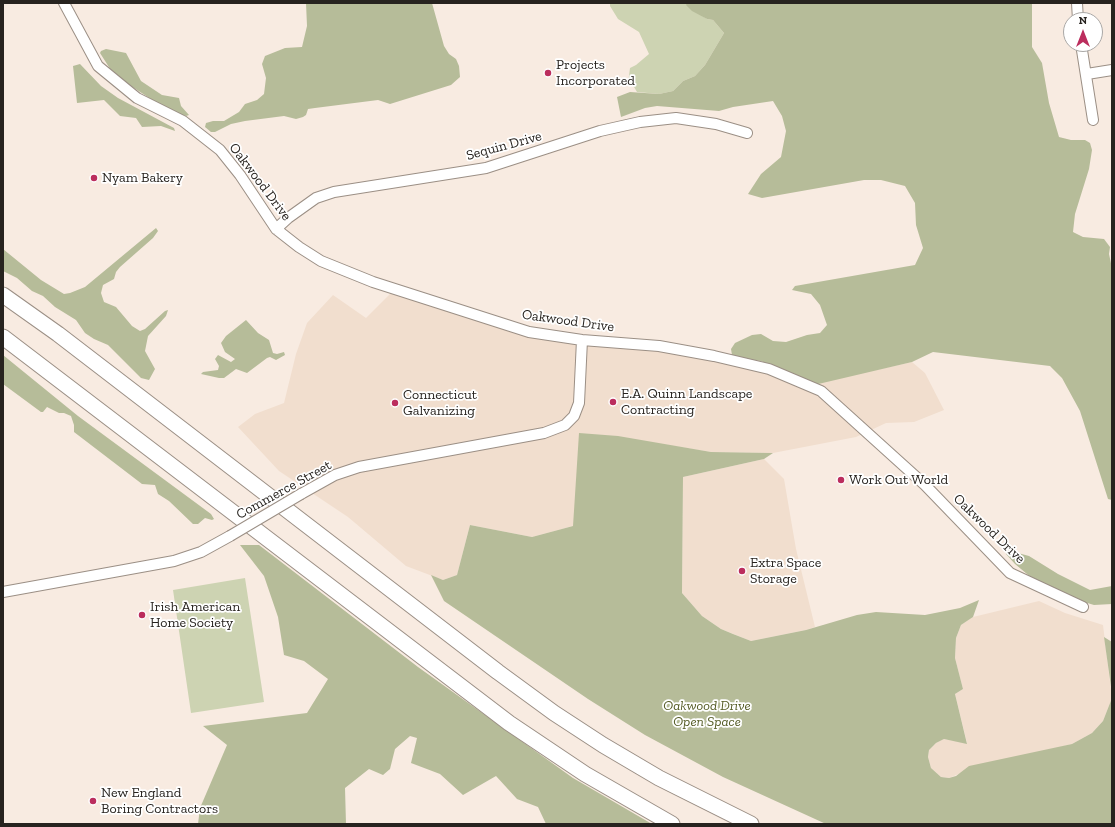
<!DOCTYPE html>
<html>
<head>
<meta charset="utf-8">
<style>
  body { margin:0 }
  #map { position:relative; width:1115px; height:827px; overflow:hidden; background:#f8ebe1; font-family:"Zilla Slab",serif }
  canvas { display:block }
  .frame { position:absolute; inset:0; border:4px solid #27231f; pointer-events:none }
  .north { position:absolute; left:1063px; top:12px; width:40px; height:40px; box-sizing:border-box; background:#fff; border:1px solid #a9a7a5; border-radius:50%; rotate:0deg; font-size:11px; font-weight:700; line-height:16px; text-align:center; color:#27231f }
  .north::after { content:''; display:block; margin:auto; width:14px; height:18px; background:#bb2d5d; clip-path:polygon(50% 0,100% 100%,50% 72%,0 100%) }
</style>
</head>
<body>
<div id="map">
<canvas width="1115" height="827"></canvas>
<div class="frame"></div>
<div class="north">N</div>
</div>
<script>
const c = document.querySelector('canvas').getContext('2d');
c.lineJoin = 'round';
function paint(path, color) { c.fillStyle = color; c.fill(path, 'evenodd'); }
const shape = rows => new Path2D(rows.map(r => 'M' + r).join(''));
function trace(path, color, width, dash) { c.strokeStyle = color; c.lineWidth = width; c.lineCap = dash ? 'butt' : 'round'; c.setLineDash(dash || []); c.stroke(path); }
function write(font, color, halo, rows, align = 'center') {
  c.font = font + ' "Zilla Slab",serif'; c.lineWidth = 3.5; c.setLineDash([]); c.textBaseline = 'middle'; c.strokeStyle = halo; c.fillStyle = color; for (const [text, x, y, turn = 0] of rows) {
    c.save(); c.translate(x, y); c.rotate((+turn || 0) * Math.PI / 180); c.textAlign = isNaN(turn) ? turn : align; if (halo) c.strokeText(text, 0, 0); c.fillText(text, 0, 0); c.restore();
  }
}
paint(shape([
  [395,289,529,332,659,346,769,369,876,370,912,362,925,373,944,410,914,422,886,423,856,437,773,453,711,452,666,445,573,526,532,537,470,525,457,575,443,580,406,566,348,517,279,471,238,427,255,414,284,403,296,354,307,323,333,295,366,318],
  [764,459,784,479,796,549,815,627,806,630,751,641,721,629,702,616,682,593,683,477],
  [1039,601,1065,613,1103,625,1112,698,1103,721,1092,733,1072,744,961,773,949,778,941,777,931,768,928,757,929,750,936,743,944,739,967,743,955,694,963,689,955,658,956,638,961,625,973,617]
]), '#f1dece');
paint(shape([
  [610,3,687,3,687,5,707,19,713,20,724,33,705,65,695,76,683,81,673,91,659,94,637,92,634,87,628,83,630,68,636,65,649,54,639,32,618,19,610,6],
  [245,578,264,702,191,713,173,590]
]), '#cdd3b2');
paint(shape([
  [306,3,432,3,444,46,449,54,456,59,459,66,460,77,451,85,390,104,378,100,315,108,308,109,306,115,303,117,296,119,284,116,245,121,231,124,215,132,211,132,205,127,206,123,213,121,224,121,239,112,245,104,257,100,264,94,266,78,262,64,265,56,285,48,302,47,307,26],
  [687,3,1032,3,1032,47,1042,63,1049,103,1059,137,1071,140,1085,140,1090,143,1092,150,1089,169,1075,214,1073,232,1083,237,1104,239,1110,247,1109,254,1112,268,1112,500,1108,499,1080,411,1062,378,1050,366,933,352,912,362,814,385,761,361,742,359,732,355,731,349,735,343,752,335,761,334,773,341,786,342,807,335,820,333,827,325,820,305,811,294,792,290,795,286,915,265,923,248,916,225,915,203,905,186,881,180,864,180,762,198,748,194,761,174,781,157,786,131,782,116,773,101,733,107,719,111,657,106,645,108,621,117,617,97,630,92,659,94,673,91,683,81,695,76,705,65,724,33,713,20,707,19,692,11,686,5],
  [106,49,126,53,141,81,162,95,179,98,181,106,189,115,186,116,179,114,154,101,114,75,100,53,101,51],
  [80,64,101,86,118,98,174,128,175,131,161,126,142,127,136,118,120,116,104,100,77,103,73,66],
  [156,228,158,231,153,238,120,267,116,272,114,279,103,285,101,293,104,302,116,307,132,326,140,331,145,329,165,311,168,310,166,316,148,336,145,351,155,369,149,380,141,378,108,345,94,339,85,333,76,320,55,307,43,296,32,291,17,278,3,271,3,249,41,280,64,294,70,293,85,287],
  [246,320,258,333,269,340,273,353,277,354,284,352,285,355,276,360,270,357,267,358,247,373,236,369,224,378,219,378,201,374,203,372,218,370,219,366,215,359,218,355,231,362,235,359,225,352,221,343,226,336],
  [3,355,78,416,211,514,214,519,212,520,205,518,198,524,193,524,169,501,158,494,155,485,142,484,74,432,74,425,71,416,64,413,59,413,47,407,43,412,41,412,3,384],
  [579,433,618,436,711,452,773,453,764,459,683,477,682,593,702,616,721,629,733,634,751,641,806,630,857,615,876,612,925,615,960,608,979,600,973,617,961,625,956,638,955,658,963,689,955,694,967,744,944,739,936,743,929,750,928,757,931,768,941,777,949,778,956,776,969,766,1072,744,1092,733,1103,721,1112,698,1112,824,826,824,723,777,645,735,588,699,444,601,431,575,443,580,457,575,470,525,532,537,573,526],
  [240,545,259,545,418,667,573,778,652,824,546,824,538,807,517,799,496,776,463,795,440,774,411,763,417,738,410,736,395,749,390,769,383,775,369,769,345,788,346,824,198,824,200,808,227,745,203,726,307,713,328,679,304,661,284,655,278,617,264,576],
  [1007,550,1029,556,1058,574,1090,590,1112,586,1112,604,1094,605,1074,599,1033,579,1015,564,1006,554],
  [1104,637,1112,642,1112,694]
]), '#b6bc99');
const minor = shape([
  [64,3,98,66,137,98,183,121,220,150,240,175,276,229,299,247,321,261,373,282,529,332,582,340,659,346,714,356,769,369,821,391,925,485,1010,573,1083,607],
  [1077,3,1078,20],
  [1081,44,1093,120],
  [1087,74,1112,70],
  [276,229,288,218,316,198,334,192,486,168,600,131,640,122,676,118,716,124,747,133],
  [301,494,335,475,359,467,544,433,565,425,574,416,579,403,582,340],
  [3,592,174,561,201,552,230,536]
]);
const highway = shape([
  [3,295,58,334,498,672,554,713,603,745,659,778,751,824],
  [3,337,509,723,585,774,672,824]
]);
trace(minor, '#9b8f85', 12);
trace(highway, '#9b8f85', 17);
trace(minor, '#fff', 10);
trace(highway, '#fff', 15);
const minorBridge = shape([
  [230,536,301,494]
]);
trace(minorBridge, '#9b8f85', 12, []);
trace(minorBridge, '#fff', 10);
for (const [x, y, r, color] of [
  [548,73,4,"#bb2d5d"],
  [94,178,4,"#bb2d5d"],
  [613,402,4,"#bb2d5d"],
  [395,403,4,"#bb2d5d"],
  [841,480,4,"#bb2d5d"],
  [742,571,4,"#bb2d5d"],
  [142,615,4,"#bb2d5d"],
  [93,801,4,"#bb2d5d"]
]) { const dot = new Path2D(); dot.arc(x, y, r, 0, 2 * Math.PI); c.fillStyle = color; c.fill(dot); trace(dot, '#fff', 1.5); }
write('14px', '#27231f', '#fff', [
  ["Projects",556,65],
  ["Incorporated",556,81],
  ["Nyam Bakery",102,178],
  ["E.A. Quinn Landscape",621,394],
  ["Contracting",621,410],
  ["Connecticut",403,395],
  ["Galvanizing",403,411],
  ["Work Out World",849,480],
  ["Extra Space",750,563],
  ["Storage",750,579],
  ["Irish American",150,607],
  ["Home Society",150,623],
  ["New England",101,793],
  ["Boring Contractors",101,809]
], 'left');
write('14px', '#27231f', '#fff', [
  ["Sequin Drive",504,146,-15],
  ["Oakwood Drive",260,182,53],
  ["Oakwood Drive",568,321,8],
  ["Commerce Street",284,490,-29],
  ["Oakwood Drive",989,529,44]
]);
write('italic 14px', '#545b24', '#fff', [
  ["Oakwood Drive",707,706],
  ["Open Space",707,722]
]);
</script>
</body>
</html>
